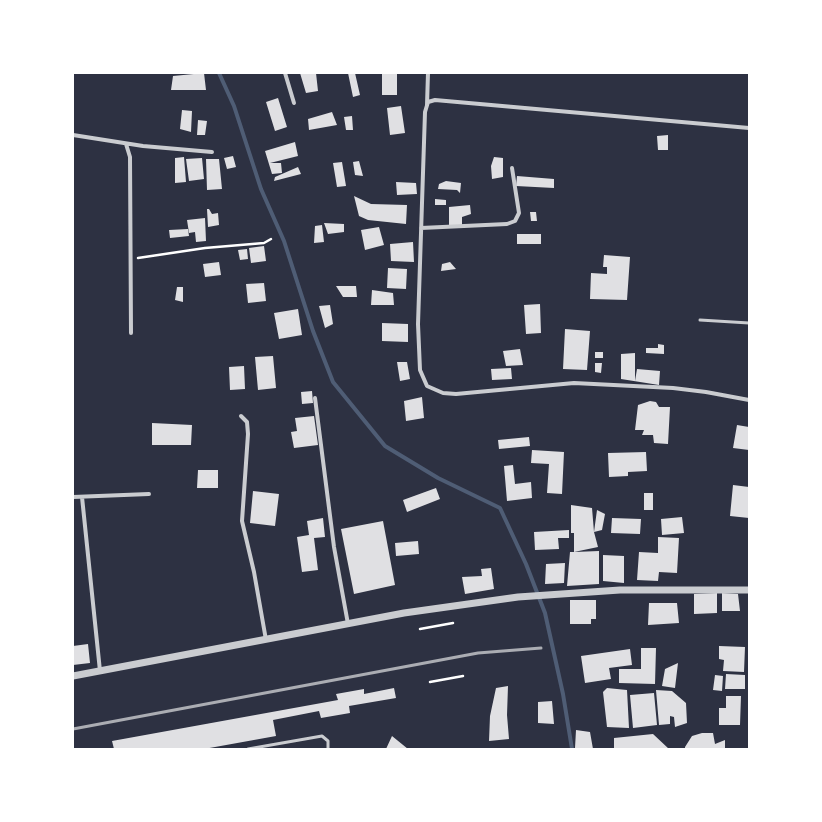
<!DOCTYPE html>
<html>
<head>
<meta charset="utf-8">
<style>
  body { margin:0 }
  #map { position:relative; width:822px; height:822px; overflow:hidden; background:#2d3142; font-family:Karla,sans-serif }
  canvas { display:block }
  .frame { position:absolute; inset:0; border:74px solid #fff; pointer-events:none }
</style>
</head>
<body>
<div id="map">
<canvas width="822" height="822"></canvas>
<div class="frame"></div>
</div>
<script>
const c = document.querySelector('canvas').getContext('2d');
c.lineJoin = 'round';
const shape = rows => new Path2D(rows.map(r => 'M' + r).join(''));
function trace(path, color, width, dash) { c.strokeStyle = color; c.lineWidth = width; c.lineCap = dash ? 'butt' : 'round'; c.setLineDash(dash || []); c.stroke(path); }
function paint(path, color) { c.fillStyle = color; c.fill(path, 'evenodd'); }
trace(shape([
  [219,73,234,106,261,189,284,241,313,331,333,382,385,446,438,478,500,508,526,564,545,613,563,694,572,749]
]), '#4f5d75', 4);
paint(shape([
  [204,73,206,90,171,90,173,76],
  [300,73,316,73,318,91,306,93],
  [348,73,355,73,360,95,353,97],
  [382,73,397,73,397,95,382,95],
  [278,98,287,127,275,131,266,102],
  [401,106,405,133,390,135,387,108],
  [182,110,192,111,191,132,180,129],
  [332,112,337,125,309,130,308,119],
  [352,116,353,130,346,130,344,117],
  [198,120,207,121,205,135,197,135],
  [668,135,668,150,658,150,657,136],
  [295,142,298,156,270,163,281,163,282,173,272,174,265,151],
  [233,156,236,167,227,169,224,158],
  [184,157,186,182,175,183,175,158],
  [494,157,503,158,503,177,492,179,491,166],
  [202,158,204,179,189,181,186,159],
  [206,159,219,159,222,189,207,190],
  [359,161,363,176,355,175,353,162],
  [342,162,346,186,337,187,333,163],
  [298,167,301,174,274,181,275,177],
  [517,176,554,179,554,188,516,186],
  [446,181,461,183,460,193,457,190,438,189,439,184],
  [396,182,416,183,417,194,397,195],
  [354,196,371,204,407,205,406,224,368,220,359,216],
  [435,199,446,200,446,205,435,205],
  [470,205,471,214,462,217,462,225,449,226,449,207],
  [207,209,209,209,212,214,218,213,219,225,208,227],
  [530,212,536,212,537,221,531,221],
  [205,218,206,241,196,242,195,232,189,233,187,220],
  [324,223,344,224,344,232,328,234],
  [322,225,324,242,314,243,315,226],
  [379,227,384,245,365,250,361,230],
  [188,229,189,236,170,238,169,230],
  [517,234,541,234,541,244,517,244],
  [413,242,414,262,391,261,390,244],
  [264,246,266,261,251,263,249,248],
  [247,249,248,259,240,260,238,250],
  [604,255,630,257,627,300,590,299,591,273,607,274,607,267,603,267],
  [219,262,221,275,205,277,203,264],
  [450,262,456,269,441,271,442,264],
  [388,268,407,269,406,289,387,288],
  [264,283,266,301,248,303,246,284],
  [336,286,356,286,357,297,343,297],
  [177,287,183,287,183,302,175,300],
  [372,290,393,293,394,305,371,305],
  [540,304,541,333,526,334,524,305],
  [330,305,333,324,325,328,319,306],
  [298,309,302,335,279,339,274,313],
  [382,323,408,324,408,342,382,341],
  [565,329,590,331,587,370,563,369],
  [658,344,664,345,664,354,646,353,646,348,658,348],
  [520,349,523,365,506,366,503,351],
  [595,352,603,352,603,358,595,358],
  [635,353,635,381,637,369,660,371,659,385,621,379,621,354],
  [273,356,276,388,258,390,255,357],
  [397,362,407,362,410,379,400,381],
  [595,363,602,363,601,373,595,372],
  [244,366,245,389,230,390,229,367],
  [511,368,512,379,492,380,491,369],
  [312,391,313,403,302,404,301,392],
  [422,397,424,418,406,421,404,401],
  [650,401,656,402,659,407,670,407,668,444,654,443,653,435,642,435,644,430,635,430,638,405],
  [314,416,318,445,294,448,291,432,297,431,295,418],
  [152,423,192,425,191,445,152,445],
  [737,425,749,427,749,450,733,448],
  [529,437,530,446,499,449,498,440],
  [532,450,564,452,562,494,547,493,549,464,531,463],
  [646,452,647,471,628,472,628,476,609,477,608,453],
  [513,465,515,484,531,482,532,498,507,501,504,466],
  [198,470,218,470,218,488,197,488],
  [733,485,749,487,749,518,730,516],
  [436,488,440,499,407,512,403,500],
  [253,491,279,494,275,526,250,523],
  [644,493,653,493,653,510,644,510],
  [571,505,592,508,594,532,597,510,605,514,602,530,594,532,598,547,574,552,599,551,599,584,567,586,570,552,574,552,574,533,571,533],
  [682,517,684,533,662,535,661,519],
  [323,518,325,537,314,538,318,570,302,572,297,537,309,535,307,521],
  [612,518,641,519,640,534,611,533],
  [383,521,395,585,354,594,341,529],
  [569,530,569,538,558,538,559,549,535,550,534,532],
  [658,537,679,538,677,573,659,572,658,581,637,580,639,552,658,553],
  [418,541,419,554,396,556,395,543],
  [603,555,624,556,624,583,603,581],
  [565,563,564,583,545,584,546,564],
  [491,568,494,589,465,594,462,577,482,576,481,569],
  [717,593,717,613,694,614,694,594],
  [722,593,738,594,740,611,722,611],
  [570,600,596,600,596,619,591,619,591,624,570,624],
  [649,603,677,603,679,623,648,625],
  [88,644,90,663,73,665,73,646],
  [719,646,745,647,744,672,723,671,724,660,719,659],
  [641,648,656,648,655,684,619,683,619,669,641,669],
  [630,649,632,665,609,668,611,679,585,683,581,656],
  [678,663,675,688,662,686,665,669],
  [726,674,745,675,745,689,725,689],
  [715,675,723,676,722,691,713,690],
  [508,686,507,715,509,739,489,741,490,716,496,688],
  [394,688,396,698,349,706,350,713,321,718,319,711,273,720,276,736,204,749,114,749,112,741,338,700,336,694,364,689,364,694],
  [607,688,627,690,629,728,607,727,603,692],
  [656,690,672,691,686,703,687,723,675,727,674,717,670,716,670,724,659,725],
  [654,693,657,725,633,728,630,695],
  [726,696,741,696,740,725,719,725,719,708,726,708],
  [552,701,554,724,538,723,538,702],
  [576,730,590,732,593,749,575,748],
  [702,733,713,733,715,744,725,740,725,749,685,749,685,747,692,736],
  [653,734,669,749,614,749,614,738],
  [392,736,408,749,386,749]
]), '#e0e0e3');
trace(shape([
  [138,258,205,248,264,243,271,239],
  [420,629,453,623],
  [430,682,463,676]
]), '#fff', 2.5);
trace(shape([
  [700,320,749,323],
  [248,749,322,736,328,741,328,749]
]), '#caccd0', 3);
trace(shape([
  [285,73,294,103],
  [427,105,428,73],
  [749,128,435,100,428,102,425,112,418,324,420,370,427,386,443,393,456,394,574,383,673,388,706,392,749,400],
  [73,135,143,146,212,152],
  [126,144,130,157,131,333],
  [421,228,507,224,515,221,519,213,512,168],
  [315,398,334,547,348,624],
  [241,416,247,422,248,434,242,521,254,572,266,640],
  [73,497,149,494],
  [82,497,100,671]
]), '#caccd0', 4);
trace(shape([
  [73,676,404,613,518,597,620,590,749,590]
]), '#caccd0', 7);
trace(shape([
  [73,729,478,653,541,648]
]), '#abadb3', 3);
</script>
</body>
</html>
